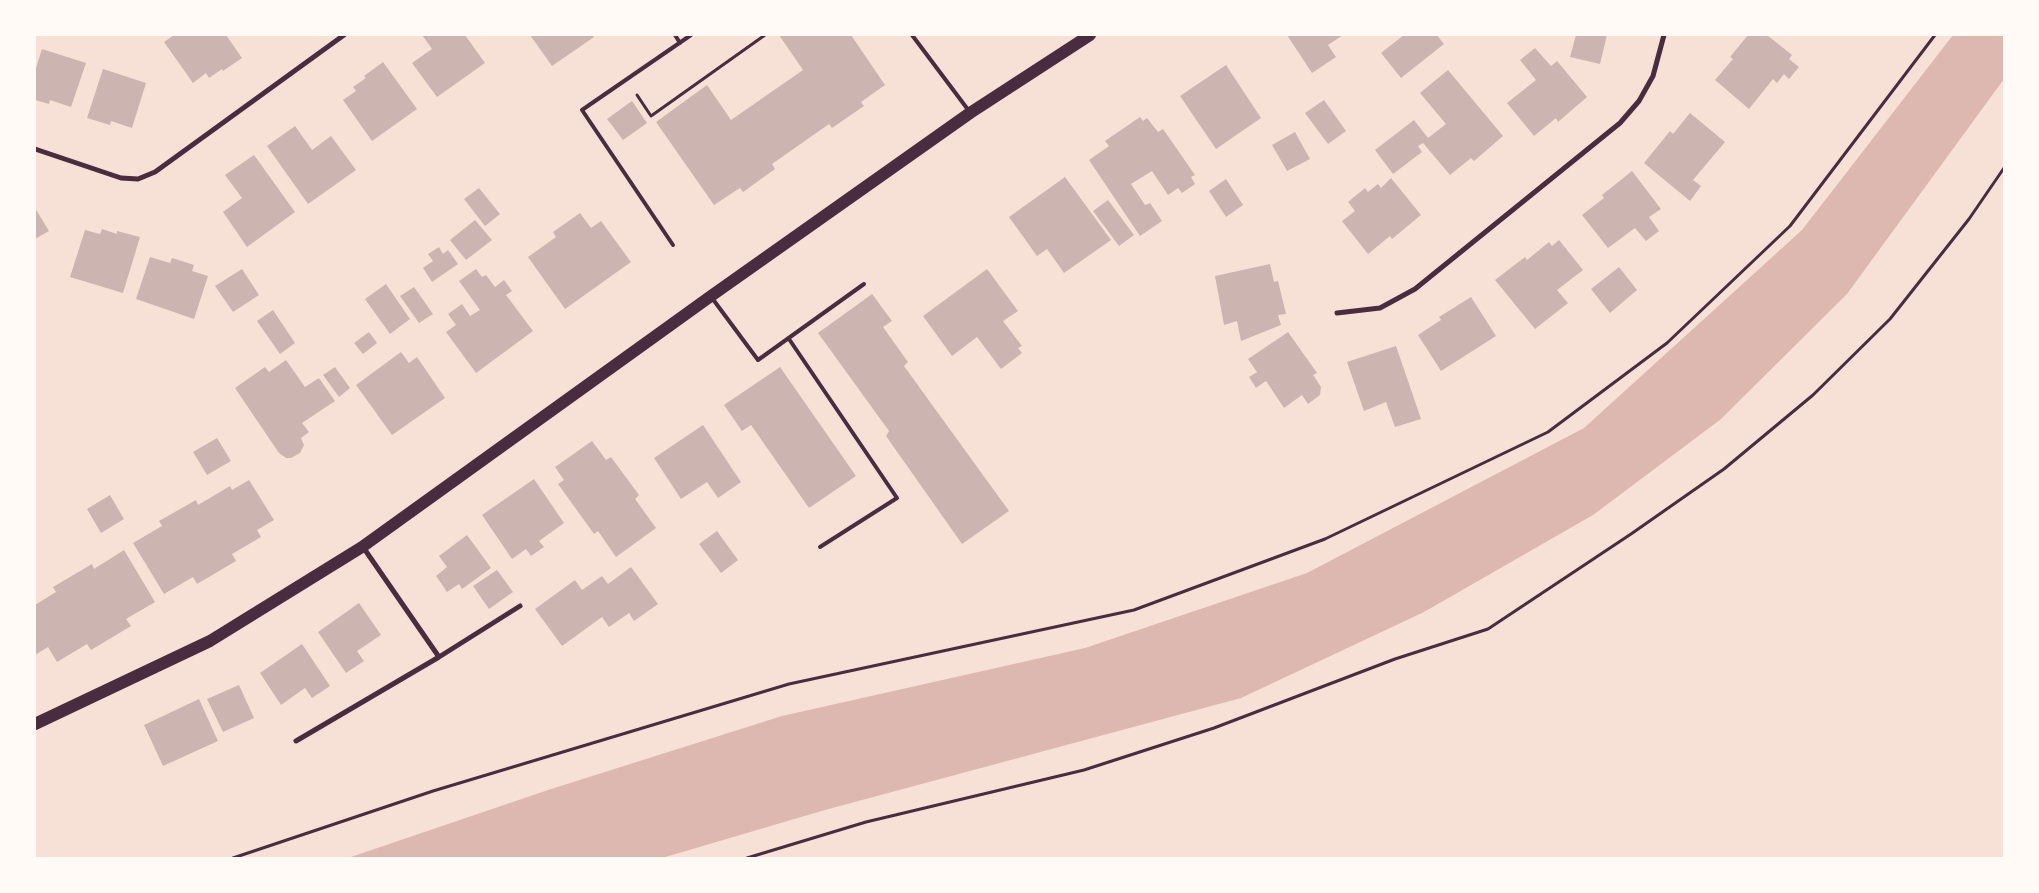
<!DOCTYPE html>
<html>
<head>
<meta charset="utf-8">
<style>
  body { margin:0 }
  #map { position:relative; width:2039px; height:893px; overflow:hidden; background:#f7e1d7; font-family:"Public Sans",sans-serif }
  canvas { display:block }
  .frame { position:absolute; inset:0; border:36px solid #fffaf5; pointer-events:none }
</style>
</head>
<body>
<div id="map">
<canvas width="2039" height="893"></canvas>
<div class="frame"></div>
</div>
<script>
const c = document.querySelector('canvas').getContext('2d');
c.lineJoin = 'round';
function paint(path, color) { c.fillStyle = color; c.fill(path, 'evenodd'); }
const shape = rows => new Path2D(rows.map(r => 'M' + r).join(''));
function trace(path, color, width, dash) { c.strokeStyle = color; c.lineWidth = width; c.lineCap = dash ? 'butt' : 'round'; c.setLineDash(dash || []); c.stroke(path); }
paint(shape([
  [1953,35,2004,35,2004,79,1847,294,1721,419,1593,515,1424,612,1241,698,825,810,662,858,348,858,548,790,782,716,1085,648,1307,573,1584,428,1802,230]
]), '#dcb8b0');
paint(shape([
  [174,35,226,35,242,58,223,71,222,69,209,78,206,73,193,83,164,42],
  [422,35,465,35,485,63,437,97,412,63,432,49],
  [530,35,592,35,594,37,552,66],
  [779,35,851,35,885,85,861,102,864,106,832,128,829,124,772,164,775,169,743,192,740,188,714,205,656,122,707,85,731,120,803,70],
  [1287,35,1343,35,1328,45,1336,57,1312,73],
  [1404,35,1437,35,1444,44,1401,78,1381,53],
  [1576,35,1607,35,1600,64,1570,57],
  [1748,35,1767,35,1792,55,1789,59,1799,67,1789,79,1784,74,1777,83,1773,79,1749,109,1715,80,1733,59,1730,57],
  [1535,48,1551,66,1557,61,1587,97,1558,122,1556,118,1534,136,1507,103,1536,80,1520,60],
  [42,49,86,63,71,107,50,100,49,104,35,100,35,71],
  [383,62,417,109,372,141,343,100,356,91,353,87,366,78,364,76],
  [1226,65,1261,118,1216,149,1180,96],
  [103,69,146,83,132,128,111,121,110,125,87,118],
  [1448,70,1503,136,1474,161,1471,158,1450,175,1423,143,1418,146,1422,152,1393,174,1375,150,1414,120,1428,138,1446,124,1420,93],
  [1324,100,1346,131,1328,144,1305,113],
  [632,101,647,123,623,140,607,119],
  [1690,113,1725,142,1693,180,1701,186,1690,201,1644,163,1670,131,1673,134],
  [1140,117,1143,121,1147,118,1158,132,1163,129,1195,175,1191,177,1195,184,1182,193,1178,188,1168,195,1152,171,1131,184,1145,205,1150,203,1162,221,1140,236,1089,160,1109,146,1105,141],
  [295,126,312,150,331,136,356,170,308,204,267,146],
  [1295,132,1310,159,1287,171,1272,145],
  [254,155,295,212,247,247,223,212,242,198,225,175],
  [1632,171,1661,209,1649,217,1659,231,1646,241,1635,228,1608,248,1582,215,1604,198,1602,195],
  [1065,177,1111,240,1064,273,1047,249,1037,256,1009,217],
  [1391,178,1421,215,1392,239,1390,236,1368,254,1342,221,1355,211,1348,202,1365,188,1368,192,1378,184,1381,188],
  [1226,179,1243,205,1226,217,1209,191],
  [479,188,500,214,485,226,464,199],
  [1108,200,1134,235,1119,246,1093,211],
  [35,208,49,231,35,239],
  [580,213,591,228,601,221,631,262,565,309,528,257,556,237,553,232],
  [475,220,492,240,466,260,450,240],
  [102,229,117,234,117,231,140,237,123,293,70,277,85,230,100,234],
  [1559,240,1583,270,1557,290,1568,303,1535,329,1495,280,1525,257,1527,260,1549,242,1552,246],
  [439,247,443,254,448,250,458,264,432,282,423,268,433,261,428,254],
  [150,257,170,263,172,258,194,265,192,271,208,276,194,319,136,299],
  [1270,264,1274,282,1278,281,1286,314,1278,315,1281,325,1241,341,1237,321,1224,325,1215,276],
  [1619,267,1637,290,1610,313,1591,289],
  [242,269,259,295,233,312,215,286],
  [476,269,482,277,486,275,495,287,504,280,512,291,506,295,533,331,476,373,446,332,456,325,448,314,462,304,470,316,480,310,459,281],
  [987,269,1018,311,1003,321,1022,346,1018,348,1022,353,1001,369,977,337,952,356,923,316],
  [386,284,410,319,390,334,365,299],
  [414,287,433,314,419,323,400,296],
  [872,294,892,321,883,327,908,362,904,366,1009,511,962,544,886,436,889,431,818,333],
  [1471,297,1496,336,1441,371,1418,335,1441,320,1439,317],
  [273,310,295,343,280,354,257,321],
  [369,332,377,343,363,354,354,343],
  [1288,332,1317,373,1313,375,1321,387,1320,395,1308,404,1302,395,1284,408,1266,381,1256,388,1249,377,1257,372,1248,359],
  [1396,346,1421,419,1395,427,1386,402,1364,411,1347,362],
  [401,352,409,363,417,357,445,398,392,435,356,385],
  [286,360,305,387,319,378,335,401,302,423,309,432,301,438,304,445,300,453,291,458,286,458,279,453,235,388,265,367,269,372],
  [335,367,350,388,339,397,323,375],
  [780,367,856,476,809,508,751,425,742,431,724,405],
  [703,425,741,482,718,498,707,482,681,499,654,458],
  [217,438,231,461,207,475,193,452],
  [592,441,606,460,611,457,639,495,635,499,656,528,616,557,598,531,594,534,558,484,564,480,555,467],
  [534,479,564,523,539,541,544,547,531,556,526,549,512,559,482,515],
  [249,480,274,520,257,530,261,537,232,554,236,561,197,584,193,577,164,594,133,543,162,526,159,521,196,500,198,505,230,486,232,490],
  [110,495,124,519,101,533,87,509],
  [717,531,738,560,721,573,699,544],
  [467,535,491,568,462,589,459,584,447,592,436,576,447,567,439,556],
  [124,550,155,602,126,619,131,626,91,650,87,644,57,662,48,647,35,655,35,605,56,592,53,587,92,564,94,569],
  [631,567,658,604,634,621,629,613,609,627,602,617,562,646,535,609,575,580,582,590,602,576,608,584],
  [497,570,513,592,489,609,473,586],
  [359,603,381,635,357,651,364,661,346,673,318,632],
  [302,644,330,686,312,698,305,688,281,705,260,673],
  [239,685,254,718,223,732,207,699],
  [199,699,218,741,163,766,144,725]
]), '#ccb4b1');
trace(shape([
  [637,95,651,116,765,35],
  [233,858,433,791,789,684,1134,610,1325,539,1548,432,1667,343,1790,226,1935,35],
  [747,858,866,822,1084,770,1214,728,1395,659,1488,629,1631,534,1724,469,1813,395,1890,319,1969,219,2004,168]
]), '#4a2c40', 3);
trace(shape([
  [675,35,680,43],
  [912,35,969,111],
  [673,245,582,110,691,35],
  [712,298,758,360,864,284],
  [789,339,897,498,820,547]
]), '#4a2c40', 4);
trace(shape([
  [35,149,121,178,138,179,155,172,344,35],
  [1337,313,1380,308,1415,289,1620,123,1639,101,1653,76,1664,35],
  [363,547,439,657],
  [296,741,439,657,520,606]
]), '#4a2c40', 5);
trace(shape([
  [35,724,210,641,362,547,711,296,970,113,1090,35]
]), '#4a2c40', 12);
</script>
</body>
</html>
